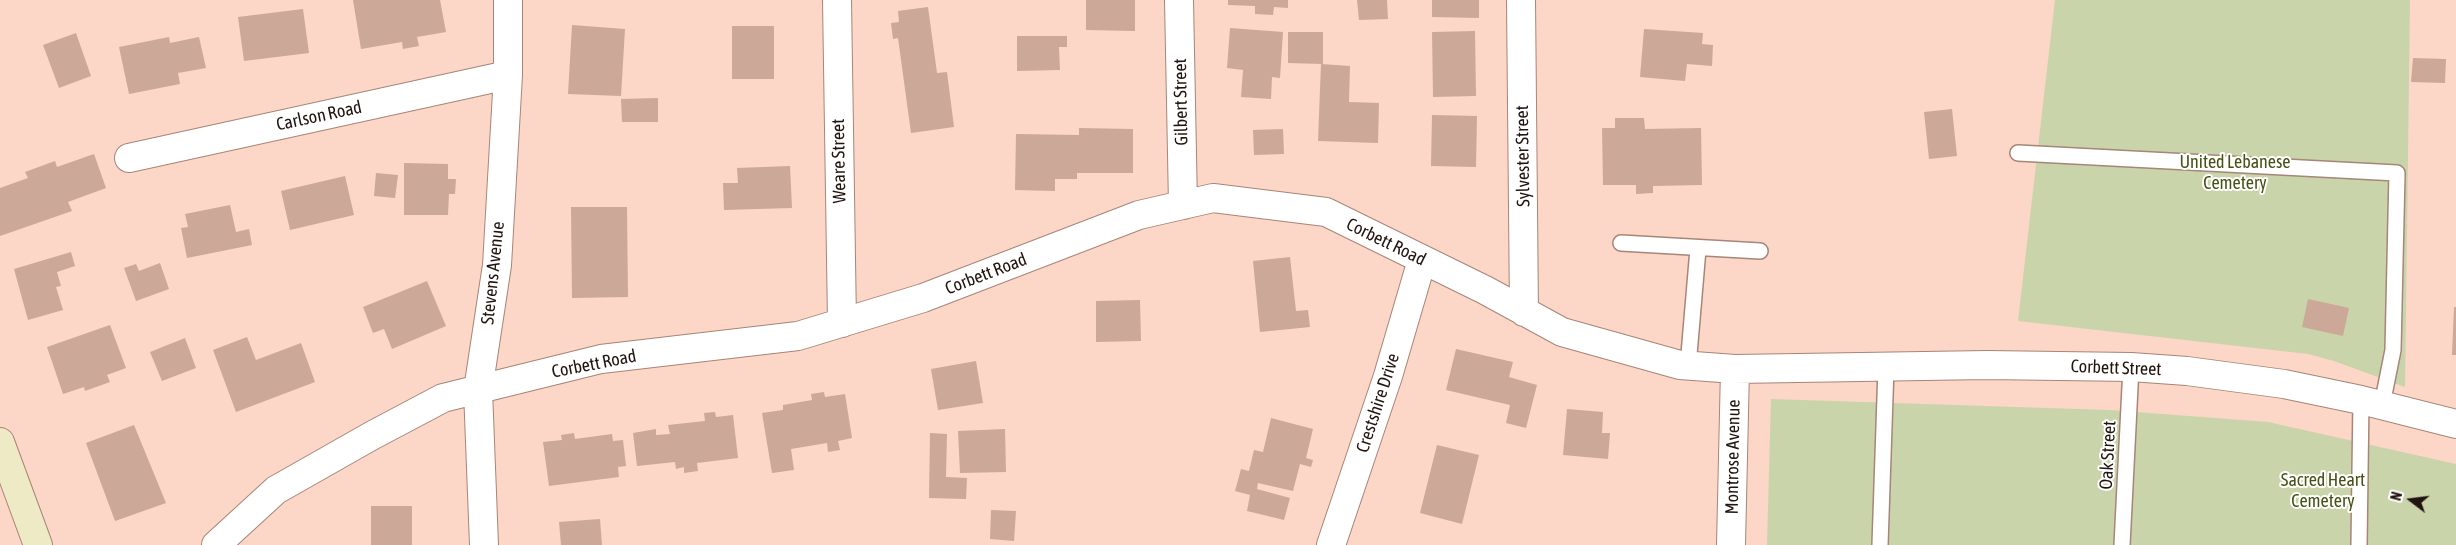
<!DOCTYPE html>
<html>
<head>
<meta charset="utf-8">
<style>
  body { margin:0 }
  #map { position:relative; width:2456px; height:545px; overflow:hidden; background:#fcd6c6; font-family:"Asap Condensed",sans-serif }
  canvas { display:block }
  .north { position:absolute; left:2386px; top:475px; width:50px; height:50px; -webkit-text-stroke:4px #fff; paint-order:stroke; rotate:285deg; font-size:14px; font-weight:700; line-height:20px; text-align:center; color:#21140f }
  .north::after { content:''; display:block; margin:auto; width:18px; height:22px; background:#21140f; clip-path:polygon(50% 0,100% 100%,50% 72%,0 100%) }
</style>
</head>
<body>
<div id="map">
<canvas width="2456" height="545"></canvas>
<div class="north">N</div>
</div>
<script>
const c = document.querySelector('canvas').getContext('2d');
c.lineJoin = 'round';
function paint(path, color) { c.fillStyle = color; c.fill(path, 'evenodd'); }
const shape = rows => new Path2D(rows.map(r => 'M' + r).join(''));
function trace(path, color, width, dash) { c.strokeStyle = color; c.lineWidth = width; c.lineCap = dash ? 'butt' : 'round'; c.setLineDash(dash || []); c.stroke(path); }
function write(font, color, halo, rows, align = 'center') {
  c.font = font + ' "Asap Condensed",sans-serif'; c.lineWidth = 4; c.setLineDash([]); c.textBaseline = 'middle'; c.strokeStyle = halo; c.fillStyle = color; for (const [text, x, y, turn = 0] of rows) {
    c.save(); c.translate(x, y); c.rotate((+turn || 0) * Math.PI / 180); c.textAlign = isNaN(turn) ? turn : align; if (halo) c.strokeText(text, 0, 0); c.fillText(text, 0, 0); c.restore();
  }
}
paint(shape([
  [2055,0,2410,0,2405,387,2334,361,2308,354,2018,321],
  [1771,399,2109,410,2268,422,2456,464,2456,545,1767,545]
]), '#c9d4ab');
paint(shape([
  [353,0,440,0,446,32,417,37,419,46,403,49,402,42,361,49],
  [1086,0,1135,0,1135,31,1086,30],
  [1228,0,1288,0,1288,8,1274,7,1273,15,1255,14,1255,6,1228,5],
  [1357,0,1387,0,1388,19,1359,20],
  [1432,0,1479,0,1479,18,1432,17],
  [928,7,937,73,947,72,954,127,911,133,898,38,893,39,891,23,899,22,898,11],
  [303,9,309,53,244,61,238,17],
  [572,25,625,29,621,96,568,94],
  [732,26,774,26,774,79,732,79],
  [1230,28,1283,32,1280,78,1272,77,1271,99,1241,97,1243,70,1227,68],
  [1644,29,1703,33,1702,44,1713,45,1712,66,1687,64,1685,81,1640,77],
  [1475,31,1476,96,1433,97,1432,32],
  [1288,32,1323,32,1323,64,1288,63],
  [76,33,91,76,59,88,43,45],
  [1017,36,1067,36,1067,47,1059,47,1060,70,1017,71],
  [169,37,170,43,199,37,206,68,178,73,180,84,129,94,119,47],
  [2413,58,2446,59,2445,83,2411,82],
  [1321,64,1350,66,1349,102,1379,103,1378,143,1318,141],
  [658,98,658,122,622,122,621,99],
  [1952,109,1957,156,1929,159,1924,112],
  [1432,115,1477,116,1476,167,1431,166],
  [1615,118,1644,118,1645,129,1701,128,1702,185,1653,186,1653,193,1636,194,1636,185,1603,185,1602,128,1615,128],
  [1079,128,1133,129,1133,173,1077,173,1077,179,1055,179,1055,191,1015,190,1016,134,1079,135],
  [1283,129,1284,154,1254,155,1253,130],
  [94,154,106,188,68,202,72,211,0,236,0,188,28,178,25,172,55,161,57,167],
  [404,163,448,164,448,179,456,179,455,194,449,194,448,215,404,215],
  [790,166,792,208,724,210,723,183,738,183,737,168],
  [376,173,398,175,395,198,374,196],
  [345,176,354,215,290,230,281,191],
  [230,205,236,232,249,229,252,245,187,258,181,228,188,227,185,214],
  [571,207,627,207,628,297,572,298],
  [71,252,75,266,57,272,61,286,56,287,63,310,28,320,14,269],
  [1290,257,1296,311,1308,310,1310,327,1260,332,1253,261],
  [160,263,169,289,136,301,124,268,136,264,139,271],
  [427,281,446,326,392,349,384,329,373,333,363,307],
  [2308,299,2349,308,2343,336,2302,327],
  [1140,300,1141,341,1096,342,1096,301],
  [2454,307,2456,307,2456,355,2452,355],
  [110,325,126,368,107,375,110,382,85,391,84,387,63,394,47,347],
  [247,337,256,360,301,343,315,382,236,412,213,350],
  [185,338,196,368,162,381,150,352],
  [1456,349,1513,362,1509,377,1537,385,1526,428,1506,423,1510,405,1446,390],
  [976,361,983,403,938,410,931,369],
  [824,392,825,397,845,394,852,438,838,441,840,450,828,452,827,443,791,449,794,470,772,473,762,413,783,410,783,405,812,400,811,394],
  [1567,409,1603,412,1602,433,1610,433,1608,459,1563,455],
  [715,412,716,417,733,415,738,458,697,463,698,471,684,473,684,467,676,469,675,462,637,466,633,433,656,429,656,435,670,434,668,425,705,421,704,413],
  [1271,418,1313,429,1306,458,1313,460,1311,467,1300,464,1293,491,1258,483,1257,489,1290,498,1284,520,1247,511,1250,495,1235,491,1241,469,1249,471,1254,450,1263,452],
  [134,425,166,503,115,521,86,443],
  [1005,429,1006,472,960,473,958,431],
  [574,433,575,439,612,434,613,441,623,440,626,466,618,467,619,477,549,486,543,442,562,440,561,435],
  [930,433,947,434,946,477,967,478,966,499,929,498],
  [1437,445,1479,455,1462,524,1420,513],
  [371,506,412,506,412,545,371,545],
  [991,510,1016,511,1014,541,990,539],
  [600,519,602,545,561,545,559,522]
]), '#cca898');
const service = shape([
  [2018,153,2397,173,2393,350,2382,405],
  [1621,243,1760,251],
  [1688,366,1698,249],
  [1880,545,1886,367],
  [2122,545,2131,367],
  [2359,545,2361,400]
]);
const minor = shape([
  [837,0,842,323],
  [1179,0,1183,205],
  [1521,0,1524,312],
  [129,158,508,75],
  [216,545,276,490,373,435,443,398,601,359,798,336,923,298,1139,215,1213,198,1326,212,1485,290,1562,332,1680,365,1735,369,1987,365,2131,367,2187,371,2284,384,2361,400,2456,424],
  [484,545,478,390,497,265,508,75,508,0],
  [1331,545,1388,376,1422,260],
  [1731,545,1735,369]
]);
const secondary = shape([
  [0,442,38,545]
]);
trace(service, '#a78577', 18);
trace(minor, '#a78577', 30);
trace(secondary, '#a78577', 30);
trace(service, '#fff', 15);
trace(minor, '#fff', 28);
trace(secondary, '#efeac6', 28);
write('18px', '#21140f', '#fff', [
  ["Gilbert Street",1181,102,-91],
  ["Carlson Road",319,116,-12],
  ["Sylvester Street",1523,156,-91],
  ["Weare Street",839,161,-91],
  ["Corbett Road",1386,242,26],
  ["Stevens Avenue",493,273,-84],
  ["Corbett Road",986,274,-21],
  ["Corbett Road",594,364,-11],
  ["Corbett Street",2116,368,2],
  ["Crestshire Drive",1378,403,-72],
  ["Oak Street",2108,455,-87],
  ["Montrose Avenue",1733,457,-89]
]);
write('18px', '#465213', '#fff', [
  ["United Lebanese",2235,162],
  ["Cemetery",2235,183],
  ["Sacred Heart",2323,480],
  ["Cemetery",2323,501]
]);
</script>
</body>
</html>
